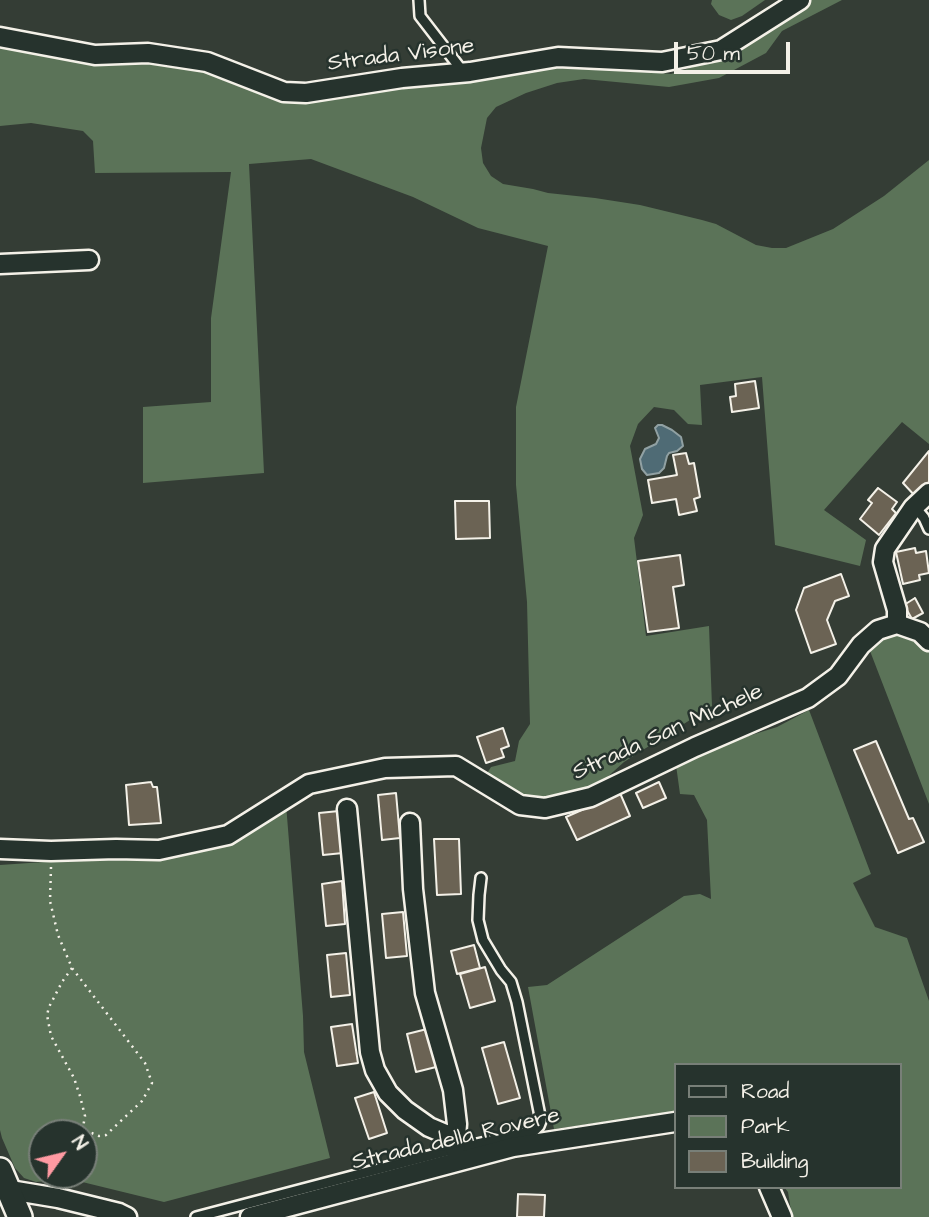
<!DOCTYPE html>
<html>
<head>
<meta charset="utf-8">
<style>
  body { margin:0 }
  #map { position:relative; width:929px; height:1217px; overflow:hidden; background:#343d35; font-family:"Architects Daughter",sans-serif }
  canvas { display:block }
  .legend { position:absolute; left:674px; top:1063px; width:228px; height:126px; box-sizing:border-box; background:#26332d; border:2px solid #787f78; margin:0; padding:9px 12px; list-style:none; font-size:21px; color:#f4f1e8 }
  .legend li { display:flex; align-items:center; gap:14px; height:35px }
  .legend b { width:35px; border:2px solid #787f78 }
  .north { position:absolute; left:28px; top:1119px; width:70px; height:70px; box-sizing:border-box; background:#26332d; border:2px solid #787f78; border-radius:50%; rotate:56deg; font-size:19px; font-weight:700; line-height:28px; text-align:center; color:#f4f1e8 }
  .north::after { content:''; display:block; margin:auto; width:24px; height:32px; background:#ff9aa2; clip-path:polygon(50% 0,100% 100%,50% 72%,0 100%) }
  .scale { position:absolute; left:674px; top:42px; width:116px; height:32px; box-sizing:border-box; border:4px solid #f4f1e8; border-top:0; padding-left:9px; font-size:21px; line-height:24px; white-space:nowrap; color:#f4f1e8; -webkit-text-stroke:5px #26332d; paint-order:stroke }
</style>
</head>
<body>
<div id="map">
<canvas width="929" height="1217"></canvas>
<ul class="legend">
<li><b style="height:9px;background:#26332d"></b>Road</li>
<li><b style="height:19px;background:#5b7358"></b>Park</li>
<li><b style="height:19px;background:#6b6354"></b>Building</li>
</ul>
<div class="north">N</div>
<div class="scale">50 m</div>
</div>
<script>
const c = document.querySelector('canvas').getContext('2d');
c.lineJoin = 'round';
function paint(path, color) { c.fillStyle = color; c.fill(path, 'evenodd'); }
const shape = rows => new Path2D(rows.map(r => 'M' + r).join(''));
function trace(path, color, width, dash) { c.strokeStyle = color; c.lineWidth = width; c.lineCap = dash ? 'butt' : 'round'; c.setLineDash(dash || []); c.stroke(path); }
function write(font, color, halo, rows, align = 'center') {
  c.font = font + ' "Architects Daughter",sans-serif'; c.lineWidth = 5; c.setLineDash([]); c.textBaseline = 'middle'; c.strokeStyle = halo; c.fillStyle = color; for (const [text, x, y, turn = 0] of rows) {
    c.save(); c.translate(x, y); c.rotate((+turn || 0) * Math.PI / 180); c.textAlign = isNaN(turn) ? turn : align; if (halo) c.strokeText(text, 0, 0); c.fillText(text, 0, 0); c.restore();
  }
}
paint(shape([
  [712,0,765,0,742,16,731,20,719,15,711,4],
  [811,0,842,0,782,31,766,53,719,78,669,87,584,79,557,83,526,93,496,107,487,118,481,148,483,163,491,176,503,184,533,189,548,193,595,198,640,205,702,220,716,224,756,245,772,248,786,248,833,229,884,196,929,160,929,444,902,422,824,510,866,540,860,566,775,545,762,377,700,385,702,425,688,424,674,410,654,407,638,424,630,446,643,515,634,538,646,636,709,626,712,706,624,762,603,781,557,797,527,799,486,775,491,767,515,761,519,741,530,724,527,602,516,485,516,407,548,246,478,228,413,197,311,159,249,164,264,473,143,483,143,407,211,402,211,318,231,172,95,173,93,141,83,131,31,123,0,126,0,44,204,67,282,100,563,63,671,74,718,59,776,25],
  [895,634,915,638,929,651,929,804,870,651,875,643],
  [809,710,871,874,853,883,875,927,907,938,929,1001,929,1217,792,1217,788,1192,784,1187,899,1187,899,1065,675,1065,675,1112,554,1129,528,987,547,985,684,896,700,894,711,899,707,820,694,795,680,794,676,765,742,738,777,727],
  [286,804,303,1016,304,1052,330,1158,164,1202,70,1179,36,1182,24,1178,15,1168,2,1138,0,1130,0,865,58,861,160,856],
  [42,1133,84,1133,84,1175,42,1175]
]), '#5b7358');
const water = shape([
  [658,425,662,425,672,430,681,437,683,446,677,451,669,453,667,456,664,468,659,473,647,475,642,469,640,459,645,449,656,444,659,438,655,428,658,425]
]);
paint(water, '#4f6b75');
trace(water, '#91a1a3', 2);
const building = shape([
  [755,381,759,408,732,412,730,397,736,396,735,384,755,381],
  [929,451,929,484,916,497,903,483,929,451],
  [686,453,689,464,694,463,700,497,694,499,697,511,679,515,676,499,652,503,648,480,677,475,673,455,686,453],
  [878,488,897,502,892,509,896,513,879,535,860,519,872,503,868,500,878,488],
  [455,501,489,501,490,538,456,539,455,501],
  [915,548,916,553,926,551,929,573,919,575,920,580,903,584,896,552,915,548],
  [680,555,684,585,673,587,679,628,648,632,638,561,680,555],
  [841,574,849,596,835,601,827,620,836,644,811,653,796,610,804,588,841,574],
  [915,598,923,613,912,619,904,605,915,598],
  [503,728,509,746,501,749,504,757,486,763,477,737,503,728],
  [876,741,909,819,913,818,924,842,898,853,854,750,876,741],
  [151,782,153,787,157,787,161,823,129,825,126,785,151,782],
  [659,782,666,798,643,808,636,793,659,782],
  [396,793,400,838,382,840,378,795,396,793],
  [620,793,630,816,577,840,566,817,620,793],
  [339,811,343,853,323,855,319,813,339,811],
  [434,839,459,839,461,894,437,895,434,839],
  [342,881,345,924,326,926,322,884,342,881],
  [403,912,407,956,386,958,382,914,403,912],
  [474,945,480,968,457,974,451,951,474,945],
  [346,953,350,995,331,997,327,955,346,953],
  [485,967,495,1001,470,1008,460,974,485,967],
  [352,1024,358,1063,337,1066,331,1027,352,1024],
  [427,1029,436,1067,416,1072,407,1034,427,1029],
  [504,1042,520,1098,498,1104,482,1048,504,1042],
  [374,1092,387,1133,369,1139,355,1098,374,1092],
  [518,1194,545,1195,544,1217,517,1217,518,1194]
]);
paint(building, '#6b6354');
trace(building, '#f4f1e8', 2);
const service = shape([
  [419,0,420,16,464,73],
  [913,508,919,512,924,518,929,529],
  [196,1217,455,1149,534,1131,539,1126,541,1121,517,1002,511,982,501,970,483,940,478,920,479,895,481,878]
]);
const minor = shape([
  [0,37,95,55,148,53,207,62,284,92,306,93,402,78,470,72,558,57,662,62,721,50,800,0],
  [0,264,89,260],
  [897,624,897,610,883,562,885,549,913,508,929,493],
  [347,809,370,1052,375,1070,388,1093,405,1110,429,1127,455,1138],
  [410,823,413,889,425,993,453,1090,457,1124,455,1149],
  [0,849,51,851,116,849,159,850,228,835,309,784,385,768,456,766,520,805,545,808,591,797,695,747,808,698,838,676,861,645,878,630,897,624,920,632,929,641],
  [769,1187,782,1217],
  [10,1190,58,1198,119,1213,127,1217],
  [250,1217,513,1147,675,1122]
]);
const tertiary = shape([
  [0,1170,20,1217]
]);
trace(service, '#f4f1e8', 14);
trace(minor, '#f4f1e8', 23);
trace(tertiary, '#f4f1e8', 28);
trace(shape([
  [51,867,50,901,58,935,72,968,145,1063,152,1083,142,1101,106,1135,99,1136,84,1130],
  [72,968,62,982,49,1007,47,1015,51,1036,74,1078,80,1096,85,1116,82,1133]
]), '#f4f1e8', 2.5, [2, 5]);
trace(service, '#26332d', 9);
trace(minor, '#26332d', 18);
trace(tertiary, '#26332d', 23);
write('23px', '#f4f1e8', '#26332d', [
  ["Strada Visone",401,56,-7],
  ["Strada San Michele",668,733,-24],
  ["Strada della Rovere",456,1140,-13]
]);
</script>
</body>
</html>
